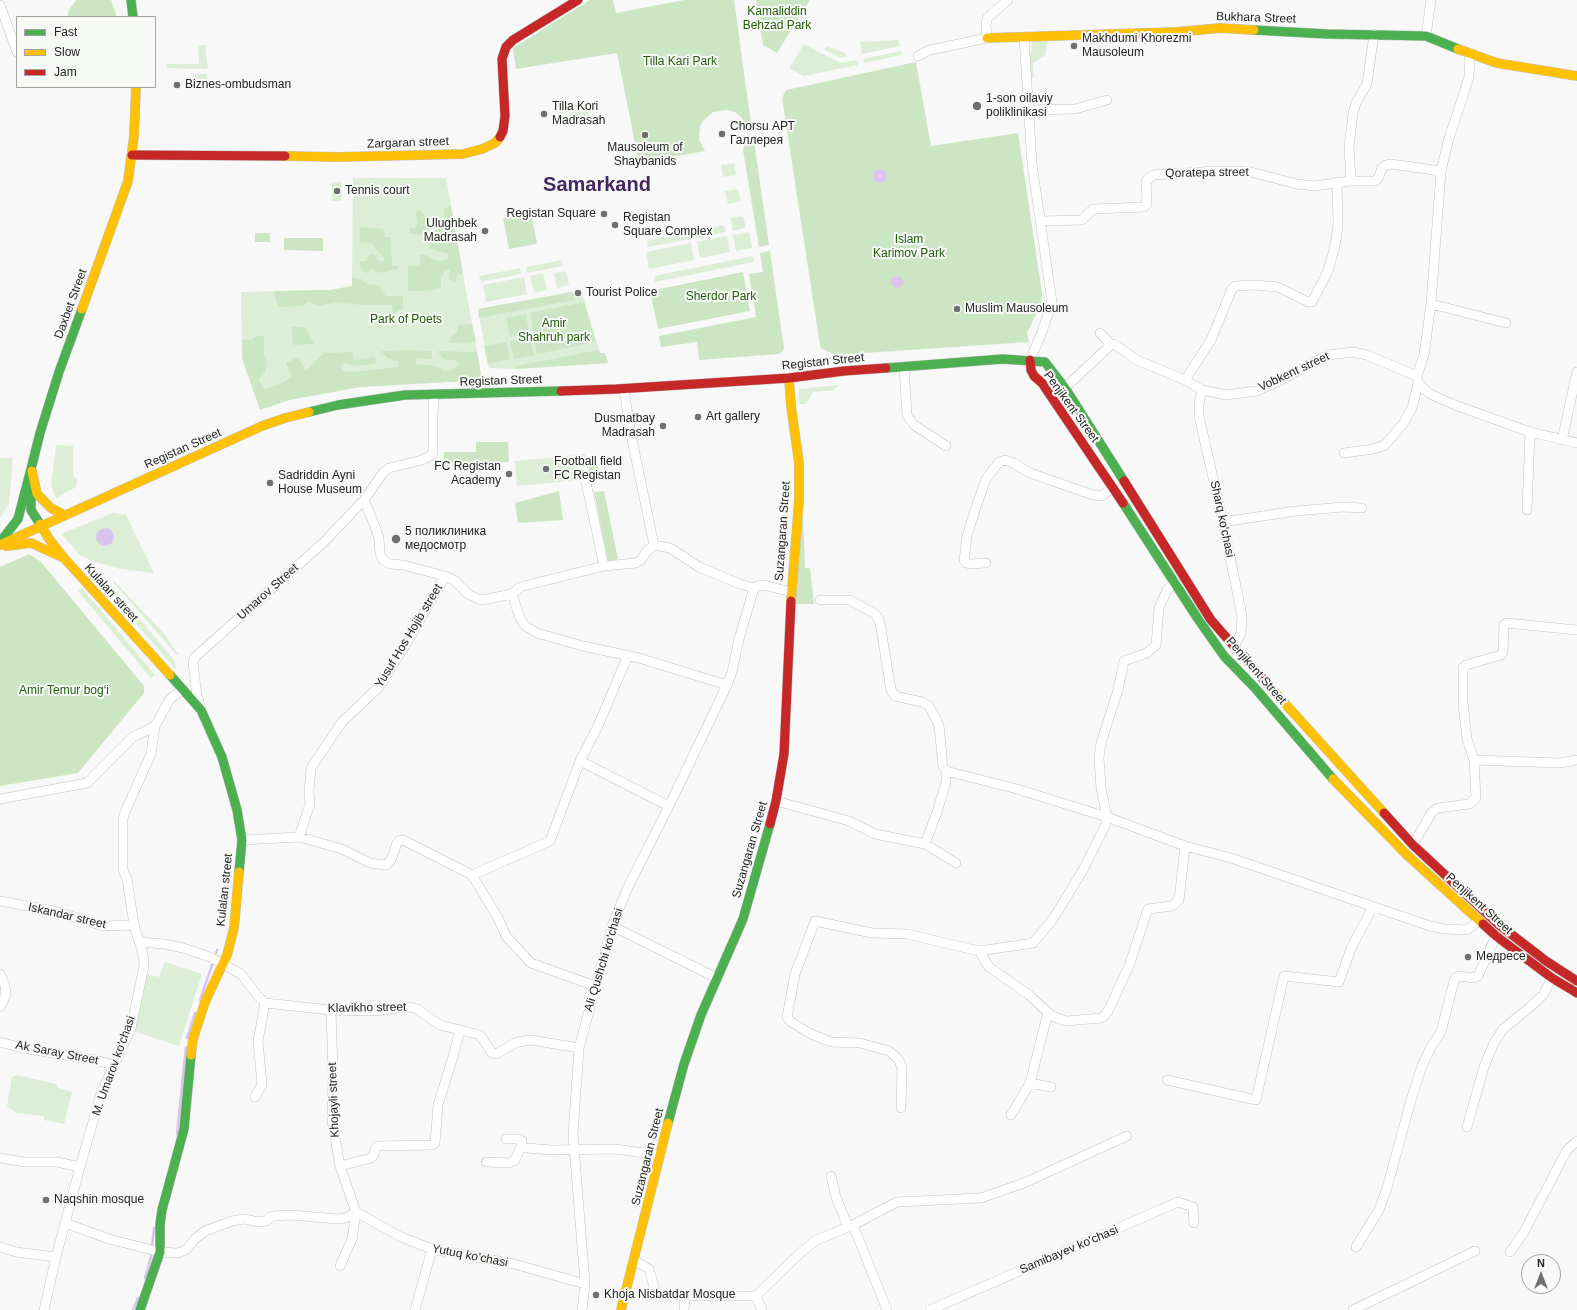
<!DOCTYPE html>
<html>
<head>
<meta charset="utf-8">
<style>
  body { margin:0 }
  #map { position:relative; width:1577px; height:1310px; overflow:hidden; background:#f7f8f7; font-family:Arial,sans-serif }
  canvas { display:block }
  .legend { position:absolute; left:16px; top:16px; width:140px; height:72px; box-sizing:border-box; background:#f7f9f6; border:1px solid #a3a4a2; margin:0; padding:5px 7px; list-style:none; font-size:12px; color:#242524 }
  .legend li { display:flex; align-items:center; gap:8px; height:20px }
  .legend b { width:20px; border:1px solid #a3a4a2 }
  .north { position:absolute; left:1521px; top:1254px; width:40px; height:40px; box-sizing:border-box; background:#f7f9f6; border:1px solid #a3a4a2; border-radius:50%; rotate:0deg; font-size:11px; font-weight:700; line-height:16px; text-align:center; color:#242524 }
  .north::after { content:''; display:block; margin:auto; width:14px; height:18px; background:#6e6f6e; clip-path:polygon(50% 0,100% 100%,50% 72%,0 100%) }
</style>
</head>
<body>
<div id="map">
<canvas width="1577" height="1310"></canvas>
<ul class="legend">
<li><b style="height:5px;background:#4caf50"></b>Fast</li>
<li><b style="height:5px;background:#ffc107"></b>Slow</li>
<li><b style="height:5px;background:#c62828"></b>Jam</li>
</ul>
<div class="north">N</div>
</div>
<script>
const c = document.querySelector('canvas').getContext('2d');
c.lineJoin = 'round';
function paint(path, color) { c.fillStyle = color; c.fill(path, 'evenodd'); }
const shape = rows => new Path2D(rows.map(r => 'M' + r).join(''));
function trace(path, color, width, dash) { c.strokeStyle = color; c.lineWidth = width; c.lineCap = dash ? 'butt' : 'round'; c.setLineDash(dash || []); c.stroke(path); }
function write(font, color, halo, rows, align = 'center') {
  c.font = font + ' Arial,sans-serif'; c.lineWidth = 4; c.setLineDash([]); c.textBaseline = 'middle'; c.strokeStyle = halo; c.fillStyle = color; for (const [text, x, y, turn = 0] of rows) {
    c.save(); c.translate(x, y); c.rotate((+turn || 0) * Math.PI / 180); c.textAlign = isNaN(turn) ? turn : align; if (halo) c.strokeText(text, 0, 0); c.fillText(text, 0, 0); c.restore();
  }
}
paint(shape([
  [1048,38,1045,56,1033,63,1034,77,1029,78,1027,56,1031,52,1032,40],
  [898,40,900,46,862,54,860,42],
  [804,44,840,63,857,60,858,65,804,76,789,68],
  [198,45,205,45,208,69,166,68,166,64,199,64],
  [827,46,845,53,846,57,841,58,825,50],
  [901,51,902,55,864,63,863,59],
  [195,74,207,74,206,88,195,88],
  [586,102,589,118,570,121,568,104],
  [734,163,736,175,723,177,721,165],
  [353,178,446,178,482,380,360,387,289,400,260,410,242,358,241,292,330,290,352,286],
  [332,182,341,182,342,201,332,201],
  [738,189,741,201,728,204,725,191],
  [743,216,746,228,733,231,730,218],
  [724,225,726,232,648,247,647,241],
  [749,232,752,248,736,251,733,235],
  [727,236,730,252,700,258,697,242],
  [691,243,694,260,649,269,646,252],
  [753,256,754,262,655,282,654,276],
  [562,260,563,266,527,273,526,267],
  [520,268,521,274,481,282,479,276],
  [566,271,569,285,557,288,554,273],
  [543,273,547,290,534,293,530,276],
  [524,277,527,294,486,302,483,285],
  [581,290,600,353,605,353,608,363,516,369,489,368,478,309],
  [839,385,834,390,813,392,806,404,799,404,799,389],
  [56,445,73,446,73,474,74,478,77,479,76,487,56,498,51,485],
  [576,455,578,480,517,486,515,461],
  [0,458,13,458,9,504,0,518],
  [113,513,126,515,154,573,120,569,92,561,79,554,61,534],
  [101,573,174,660,177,671,96,577],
  [111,580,115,582,163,632,178,654,177,655],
  [82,588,155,675,151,678,78,591],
  [165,962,202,974,179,1046,133,1031,147,974,159,977],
  [17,1075,56,1084,58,1088,72,1092,64,1124,44,1120,44,1116,16,1113,7,1106,12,1077]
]), '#dcefd6');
paint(shape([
  [76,0,111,0,117,17,67,17,69,10],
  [590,0,613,0,616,13,684,0,734,0,751,123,746,124,741,117,735,112,727,110,713,112,703,121,700,127,699,139,705,151,639,163,617,53,516,69,513,48],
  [756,0,810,0,777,53,763,45],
  [916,62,931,146,1018,133,1042,293,1041,304,1027,333,1029,342,835,355,821,348,819,339,782,98,786,90],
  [753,135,769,245,759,247,743,150,748,137],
  [451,205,463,274,457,275,455,282,449,279,450,270,445,270,441,278,441,288,426,291,408,291,408,266,420,266,420,255,427,255,432,259,441,261,447,260,449,254,431,249,428,243,428,235,409,234,409,228,416,227,418,221,415,213,419,210,423,213,428,220,430,229,434,231,438,229,439,224,444,218,444,209],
  [531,212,537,244,509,249,503,218],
  [360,227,383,229,385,237,391,237,392,266,399,266,398,269,382,273,375,271,373,269,370,269,367,273,364,272,360,266,360,261,366,261,369,255,374,254,378,261,384,261,384,257,379,253,371,243,360,242],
  [255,233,270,233,270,242,255,242],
  [284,238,323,238,323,251,284,250],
  [770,251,784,349,782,352,779,354,699,360,697,342,661,347,659,336,756,317,749,274,763,272,760,253],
  [743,272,750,311,658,329,650,291],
  [352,277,360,279,367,284,378,285,386,296,403,296,403,309,397,311,393,318,392,305,361,305,337,302,318,306,311,302,306,302,304,306,278,307,274,291,330,290,352,286],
  [573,292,574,300,479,318,478,309],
  [584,302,596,342,537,354,530,313],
  [526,314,529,333,510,337,506,318],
  [472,324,476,342,450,343,451,337,457,332,458,325],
  [292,327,305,327,314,344,293,345],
  [258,335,264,337,264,355,267,365,265,372,259,379,264,389,278,385,292,377,286,363,298,357,306,371,324,353,353,352,354,360,375,357,376,364,352,366,345,363,340,367,343,371,352,372,399,367,398,361,387,358,381,351,410,350,432,351,432,359,416,358,416,364,437,366,444,371,451,371,459,365,457,361,444,359,437,351,477,352,482,380,360,387,289,400,260,410,242,358,242,339,252,340],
  [530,337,534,355,514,359,510,341],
  [507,342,510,359,488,364,484,346],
  [599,350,600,353,605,353,608,363,516,369,516,366],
  [476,442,508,442,509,462,444,463,444,452,476,452],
  [597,457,600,478,591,480,587,458],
  [559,491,563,520,518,523,515,503],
  [604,491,618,559,608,561,594,492],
  [797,515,803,515,805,568,810,568,814,604,794,604],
  [29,554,41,562,144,686,144,693,78,773,0,786,0,567]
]), '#cce6c4');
paint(shape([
  '873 176a7 7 0 1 1 14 0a7 7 0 1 1-14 0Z',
  '891 282a6 6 0 1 1 12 0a6 6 0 1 1-12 0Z',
  '96 537a9 9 0 1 1 18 0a9 9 0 1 1-18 0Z'
]), '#dac4ef');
trace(shape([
  [216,953,217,950],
  [200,1000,212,965],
  [187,1038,195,1013],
  [177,1134,186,1047],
  [145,1278,151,1257,154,1228],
  [133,1310,138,1298]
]), '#dac4ef', 2.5);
const street = shape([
  [0,5,17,52],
  [1426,36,1431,0],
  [1024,37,1032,164,1052,302,1042,332,1030,360],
  [918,56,930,50,987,38,986,26,987,18,1008,0],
  [1028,110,1075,109,1107,100],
  [1351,181,1349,148,1353,113,1356,103,1367,84,1374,34],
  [1041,221,1082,220,1093,209,1144,207,1147,204,1146,181,1153,175,1216,171,1247,171,1297,184,1314,186,1351,181,1375,181,1378,179,1382,168,1386,165,1391,164,1441,171],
  [1431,304,1506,323],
  [1100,333,1111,345],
  [904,366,907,415,914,425,946,446],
  [1417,376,1424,355,1431,304,1441,171,1449,138,1463,96,1469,77,1470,54],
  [1185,380,1211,340,1232,289,1235,286,1255,285,1278,287,1308,302,1312,302,1328,271,1335,246,1338,225,1337,182],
  [1065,388,1101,354,1111,345,1114,344,1137,360,1185,380,1202,390,1226,395,1257,391,1273,384,1328,355,1353,352,1367,355,1417,376,1418,384,1430,394,1455,405,1530,432,1577,443],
  [624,389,631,435,654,545,670,548,699,567,740,584,754,588,757,586,764,585,791,592],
  [1202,390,1199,403,1199,416,1223,522,1242,616,1241,633,1234,647],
  [1562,440,1577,372],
  [1344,453,1374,449,1385,445,1403,424,1412,408,1418,384],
  [581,459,604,566],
  [364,500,374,524,379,538,380,554,383,560,390,564,403,565,445,576,454,580,468,594,476,598,482,600,512,594,520,587,604,566,636,563,641,560,647,551,654,545],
  [1527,510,1530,432],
  [1223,522,1296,511,1343,507,1362,508],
  [986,563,970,564,966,563,964,560,967,536,976,507,986,479,999,462,1005,460,1013,463,1030,473,1093,495,1102,496,1113,488],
  [512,594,520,618,524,625,537,633,583,646,639,658,727,685],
  [820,600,850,600,875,614,878,618,880,623,891,690,895,696,922,702,929,706,939,725,943,767,946,771],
  [1577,630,1507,623,1504,625,1503,651,1501,655,1466,665,1463,668,1463,703,1467,739,1474,760,1560,763,1577,760],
  [201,709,197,696,193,663,194,658,324,542,364,500,383,473,389,468,422,460,432,455,433,452,433,415,434,395],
  [580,761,669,806],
  [946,771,1017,789,1107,817,1185,846,1231,858,1430,926,1444,929,1467,930,1478,921],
  [0,799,87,783,133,737,155,726],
  [776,801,849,821,875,834,925,844,937,812,946,782,946,771],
  [299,837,310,804,309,791,311,768,342,722,379,687,409,639,445,576],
  [242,840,299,837,342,849,370,863,386,865,391,860,397,843,400,840,403,840,472,875,498,918,506,936,531,963,595,986],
  [925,844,956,863],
  [1413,845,1432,812,1438,808,1469,804,1476,798,1474,760],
  [472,875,550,841,580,761,598,726,628,655],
  [0,901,54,911,103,926,134,925],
  [612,926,717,978],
  [139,942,164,944,183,948,210,957,241,974,257,995,265,1003,331,1010,373,1011,410,1007,417,1009,440,1025,480,1035,492,1053,496,1054,517,1042,531,1040,579,1048],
  [979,951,989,967,1029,995,1052,1016,1066,1021,1102,1018,1108,1011,1129,966,1148,909,1172,906,1179,900,1185,846],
  [0,974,5,985,6,995,0,1007],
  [331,1010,333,1073,332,1121,340,1166,356,1212,352,1239,340,1266],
  [0,1042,22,1048,95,1060,114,1065],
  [1167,1080,1256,1100,1284,976,1339,982,1352,946,1373,907],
  [1030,1083,1051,1087],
  [255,1097,262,1085,258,1041,265,1003],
  [901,1108,902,1068,899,1060,889,1051,860,1043,831,1042,811,1034,791,1022,787,1017,795,974,815,921,872,933,907,934,979,951,1033,943,1053,919,1083,870,1106,824,1107,817,1101,788,1099,757,1101,743,1118,690,1124,661,1147,653,1156,645,1159,608,1167,590,1175,582],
  [1011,1115,1030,1083,1048,1012],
  [1467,1127,1484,1067,1494,1043,1503,1029,1529,1008,1543,995,1552,978],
  [506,1139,519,1139,522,1141,521,1147,526,1148,552,1150,615,1149,660,1155],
  [0,1158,24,1162,57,1162,80,1167],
  [486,1162,509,1163,515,1160,521,1147],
  [340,1166,371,1158,374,1155,375,1149,378,1146,432,1145,435,1143,438,1105,453,1057,460,1030],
  [831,1176,836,1197,848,1227],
  [65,1223,109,1239,160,1252,178,1253,187,1249,195,1239,205,1231,232,1221,244,1219,259,1222,266,1221,272,1216,292,1215,337,1219,346,1218,356,1212,401,1237,432,1249,514,1264,585,1284],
  [853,1225,887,1310],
  [0,1247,16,1252,56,1257],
  [1356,1247,1379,1210,1387,1188,1411,1100,1422,1066,1431,1047,1441,1032,1454,981,1456,977,1459,976,1473,978,1478,976,1496,936],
  [1510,1252,1524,1232,1567,1150,1577,1141],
  [634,1260,649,1269,656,1294,675,1294,685,1296],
  [756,1296,762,1310],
  [44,1310,56,1257,80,1167,101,1094,131,1028,144,966,143,954,134,925,127,879,123,870,123,819,125,812,151,754,155,726,170,699,182,690],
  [415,1310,432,1249],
  [582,1310,585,1284,573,1134,579,1048,612,926,627,889,669,806,727,685,732,672,739,639,754,588],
  [684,1310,685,1296,756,1296,798,1255,815,1241,853,1225,897,1202,981,1198,1024,1183,1127,1136],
  [930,1310,1178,1202,1193,1207,1194,1223],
  [1353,1310,1475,1251]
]);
const fast = shape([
  [131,0,133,17],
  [1254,30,1327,34,1426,36,1458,49],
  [886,368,1003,359,1045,362,1065,388,1124,481],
  [309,412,338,405,405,395,561,391],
  [1123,503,1198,619,1224,656,1255,688,1333,779],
  [40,524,31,510,31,469,40,433,59,372,82,309],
  [0,542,18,519,31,469],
  [170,675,201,710,222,757,237,810,242,840,239,872],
  [668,1123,684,1064,701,1015,743,919,770,824],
  [140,1310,160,1252,160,1224,162,1210,184,1129,191,1055]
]);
const slow = shape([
  [987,38,1176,32,1220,28,1254,30],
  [1458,49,1497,63,1577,76],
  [285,156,339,157,463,154,482,149,495,143,500,137],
  [82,309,128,181,134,136,136,87],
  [789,378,791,406,799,463,799,500,791,601],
  [32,471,37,494,51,508,64,515],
  [40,524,49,539,64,558,170,675],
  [0,545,262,426,285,418,309,412],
  [6,546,31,543,64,558],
  [1270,687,1384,813],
  [1333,779,1407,855,1483,924],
  [191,1055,193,1039,205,1002,227,955,234,928,239,872],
  [621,1310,668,1123]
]);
const jam = shape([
  [500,137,503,131,505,116,502,59,506,47,513,40,578,0],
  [132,155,285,156],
  [1030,360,1031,370,1034,376,1042,383,1123,503],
  [561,391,617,389,789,378,844,371,886,368],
  [1124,481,1211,620,1270,687],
  [1384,813,1413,845,1498,924,1546,961,1577,981],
  [770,824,776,801,784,754,791,601],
  [1483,924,1496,936,1552,978,1577,993]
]);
trace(street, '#c1c2c1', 10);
trace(fast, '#c1c2c1', 10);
trace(slow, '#c1c2c1', 10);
trace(jam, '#c1c2c1', 10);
trace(street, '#fefefe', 9);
trace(fast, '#4caf50', 9);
trace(slow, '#ffc107', 9);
trace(jam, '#c62828', 9);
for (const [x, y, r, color] of [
  [1074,46,4,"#6e6f6e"],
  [177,85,4,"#6e6f6e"],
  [977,106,5,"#6e6f6e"],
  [544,114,4,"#6e6f6e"],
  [722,134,4,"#6e6f6e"],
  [645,135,4,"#6e6f6e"],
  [337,191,4,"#6e6f6e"],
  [604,214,4,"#6e6f6e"],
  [615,225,4,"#6e6f6e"],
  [485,231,4,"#6e6f6e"],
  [578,293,4,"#6e6f6e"],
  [957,309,4,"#6e6f6e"],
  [698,417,4,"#6e6f6e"],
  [663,426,4,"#6e6f6e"],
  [546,469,4,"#6e6f6e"],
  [509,474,4,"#6e6f6e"],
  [270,483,4,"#6e6f6e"],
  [396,539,5,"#6e6f6e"],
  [1468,957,4,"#6e6f6e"],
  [46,1200,4,"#6e6f6e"],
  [596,1295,4,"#6e6f6e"]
]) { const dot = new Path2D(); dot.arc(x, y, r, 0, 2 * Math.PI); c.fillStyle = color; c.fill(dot); trace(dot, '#f7f9f6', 1.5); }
write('12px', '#245c0a', '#f7f9f6', [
  ["Kamaliddin",777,12],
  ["Behzad Park",777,26],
  ["Tilla Kari Park",680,62],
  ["Islam",909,240],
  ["Karimov Park",909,254],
  ["Sherdor Park",721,297],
  ["Park of Poets",406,320],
  ["Amir",554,324],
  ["Shahruh park",554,338],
  ["Amir Temur bog‘i",64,691]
]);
write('12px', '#242524', '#f7f9f6', [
  ["Bukhara Street",1256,18,2],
  ["Zargaran street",408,143,-2],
  ["Qoratepa street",1207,173,-1],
  ["Daxbet Street",71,304,-70],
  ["Registan Street",823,362,-6],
  ["Vobkent street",1294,372,-25],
  ["Registan Street",501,381,-2],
  ["Penjikent Street",1071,407,54],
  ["Registan Street",183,449,-24],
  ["Sharq ko'chasi",1222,519,78],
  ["Suzangaran Street",783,531,-86],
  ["Umarov Street",268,592,-42],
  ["Kulalan street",111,593,48],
  ["Yusuf Hos Hojib street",409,636,-59],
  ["Penjikent Street",1256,671,49],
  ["Suzangaran Street",750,850,-74],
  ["Kulalan street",225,890,-84],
  ["Penjikent Street",1479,904,42],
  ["Iskandar street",67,916,13],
  ["Ali Qushchi ko'chasi",604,960,-73],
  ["Klavikho street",367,1008,-1],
  ["Ak Saray Street",57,1053,11],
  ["M. Umarov ko'chasi",114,1066,-70],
  ["Khojayli street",334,1100,-92],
  ["Suzangaran Street",648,1157,-76],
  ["Samibayev ko'chasi",1069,1250,-23],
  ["Yutuq ko'chasi",470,1256,11]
]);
write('12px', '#242524', '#f7f9f6', [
  ["Makhdumi Khorezmi",1082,39],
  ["Mausoleum",1082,53],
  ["Biznes-ombudsman",185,85],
  ["1-son oilaviy",986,99],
  ["poliklinikasi",986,113],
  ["Tillа Kоri",552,107],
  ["Madrasah",552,121],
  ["Chorsu АРТ",730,127],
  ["Галлерея",730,141],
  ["Mausoleum of",645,148,"center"],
  ["Shaybanids",645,162,"center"],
  ["Tennis court",345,191],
  ["Registan Square",596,214,"right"],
  ["Registan",623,218],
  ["Square Complex",623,232],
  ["Ulughbek",477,224,"right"],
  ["Madrasah",477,238,"right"],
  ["Tourist Police",586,293],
  ["Muslim Mausoleum",965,309],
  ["Art gallery",706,417],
  ["Dusmatbay",655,419,"right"],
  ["Madrasah",655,433,"right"],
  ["Football field",554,462],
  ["FC Registan",554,476],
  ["FC Registan",501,467,"right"],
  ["Academy",501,481,"right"],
  ["Sadriddin Ayni",278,476],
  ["House Museum",278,490],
  ["5 поликлиника",405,532],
  ["медосмотр",405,546],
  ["Медресе",1476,957],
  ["Naqshin mosque",54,1200],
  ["Khoja Nisbatdar Mosque",604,1295]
], 'left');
write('bold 20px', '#46265e', '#f7f9f6', [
  ["Samarkand",597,185]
]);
</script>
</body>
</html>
